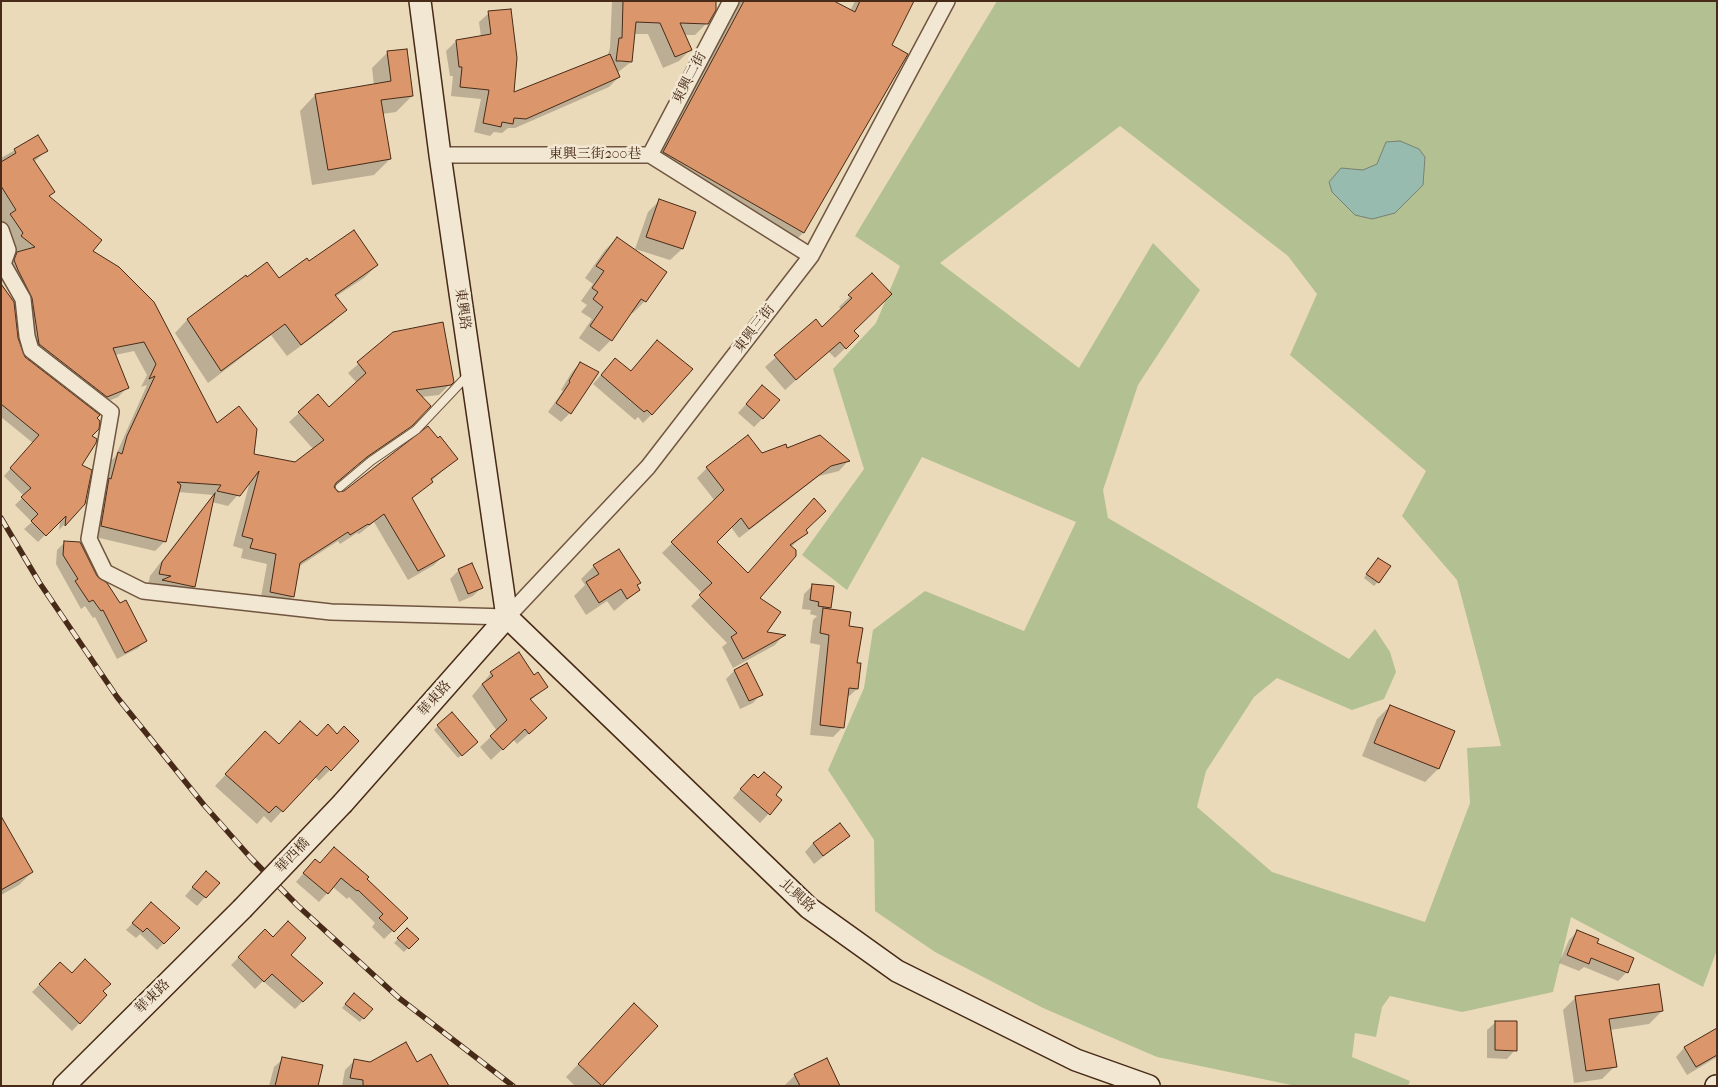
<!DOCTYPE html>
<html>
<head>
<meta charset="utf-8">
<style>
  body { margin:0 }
  #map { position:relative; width:1718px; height:1087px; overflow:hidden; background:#ebdab9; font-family:"IM FELL French Canon",serif }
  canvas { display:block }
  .frame { position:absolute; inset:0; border:2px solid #472a17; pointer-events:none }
</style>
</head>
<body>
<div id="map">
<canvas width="1718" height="1087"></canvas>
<div class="frame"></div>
</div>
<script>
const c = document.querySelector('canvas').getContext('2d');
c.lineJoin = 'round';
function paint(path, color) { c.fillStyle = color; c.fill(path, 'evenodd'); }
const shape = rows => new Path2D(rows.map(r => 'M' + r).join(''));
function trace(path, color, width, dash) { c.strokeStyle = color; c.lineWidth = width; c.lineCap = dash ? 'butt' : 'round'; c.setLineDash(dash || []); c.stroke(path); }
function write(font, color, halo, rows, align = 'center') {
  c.font = font + ' "IM FELL French Canon","Noto Serif TC",serif'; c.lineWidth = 5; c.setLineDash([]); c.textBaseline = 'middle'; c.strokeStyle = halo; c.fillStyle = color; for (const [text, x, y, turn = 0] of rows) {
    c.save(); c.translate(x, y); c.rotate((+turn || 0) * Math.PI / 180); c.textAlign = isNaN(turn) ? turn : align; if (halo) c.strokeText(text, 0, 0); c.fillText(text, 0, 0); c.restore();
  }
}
paint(shape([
  [997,1,1717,1,1717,950,1703,987,1571,917,1553,992,1462,1012,1390,996,1382,1007,1376,1037,1355,1033,1352,1057,1410,1081,1408,1086,1296,1086,1157,1057,1043,1008,935,952,875,911,874,840,828,770,864,688,873,630,925,591,1024,631,1076,522,922,457,847,590,802,555,864,469,833,369,876,323,900,266,855,236],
  [1120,126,1288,256,1317,294,1290,355,1426,471,1402,516,1457,580,1501,746,1467,748,1470,803,1425,922,1272,872,1197,807,1206,771,1254,697,1277,678,1352,710,1384,699,1396,672,1390,652,1375,629,1349,659,1108,518,1103,490,1138,385,1200,290,1153,243,1079,368,940,263]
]), '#b3c092');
const water = shape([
  [1400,141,1419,149,1425,157,1423,185,1395,213,1372,219,1355,215,1332,192,1329,182,1341,168,1363,170,1377,164,1386,142,1400,141]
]);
paint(water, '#98bbb0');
trace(water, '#788173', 1);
paint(shape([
  [612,1,715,1,707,23,695,35,684,35,691,49,679,61,663,68,648,34,634,34,631,62,617,73,619,77,609,87,515,128,508,128,502,133,494,132,490,136,474,132,481,99,451,96,453,76,450,76,446,51,456,41,481,37,479,22,489,13,512,94,607,57,610,48],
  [739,1,831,1,850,11,855,1,912,1,890,45,906,54,803,233,790,246,651,165],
  [388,52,412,96,396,112,382,114,390,159,374,175,312,185,300,111,315,95,374,85,372,68],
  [38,137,46,151,34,162,53,192,48,197,91,251,217,425,253,455,296,463,314,450,289,422,299,413,329,409,357,383,348,373,394,333,453,381,439,395,421,397,411,425,401,436,356,466,333,488,337,493,456,459,411,499,444,555,434,565,408,580,374,522,359,534,357,533,340,544,338,541,298,567,293,596,283,606,260,602,267,564,241,558,243,549,233,546,250,481,228,506,212,502,194,587,182,599,148,586,150,576,213,495,178,492,165,541,155,551,91,536,108,463,115,457,147,385,141,387,147,375,134,351,115,355,128,387,118,397,96,406,30,355,1,226,1,158],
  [660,200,694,213,682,249,670,260,635,249,648,212],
  [617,238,645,301,633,313,630,312,611,340,599,352,579,338,592,319,581,312,587,305,581,301,593,284,585,278,605,250],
  [309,263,377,265,364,278,335,297,345,310,332,323,287,356,271,335,208,383,175,333,187,320,246,277,279,280],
  [872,275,852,331,858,336,835,358,828,351,785,390,765,367,816,321,822,328,842,310,839,307],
  [1,282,13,302,16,337,21,354,98,415,81,466,84,504,59,530,60,520,38,542,24,529,32,522,15,505,24,496,4,476,33,443,1,417],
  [657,341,652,414,643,423,638,417,635,420,593,384,607,368,630,372],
  [580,363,597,373,570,413,561,422,548,412,563,391,561,390,572,372],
  [754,395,763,418,754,427,738,413],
  [787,450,848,461,839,471,819,476,739,538,731,527,716,542,748,574,804,530,806,533,791,547,758,598,765,633,783,636,775,645,733,668,722,647,727,643,691,606,703,594,662,553,715,501,697,478,707,468],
  [65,542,146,640,138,648,117,659,95,617,93,618,85,606,81,609,56,564,57,550],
  [1374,563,1378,582,1374,586,1364,578],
  [594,566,639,583,636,586,639,590,614,611,607,601,586,615,574,596,585,585,581,579],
  [459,570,481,588,473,596,459,602,450,579],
  [813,585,830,608,828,610,848,628,856,664,857,689,846,699,843,727,833,737,810,735,820,645,810,643,813,620,817,616,810,614,811,610,802,609,804,594],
  [747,665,761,694,753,703,740,709,726,679,734,671],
  [491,673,534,676,546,687,530,701,534,729,517,744,513,739,491,760,480,747,497,731,472,696],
  [1390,706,1453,731,1438,769,1425,782,1362,756,1377,719],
  [300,723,330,770,319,781,314,776,271,823,264,816,257,824,215,786,254,744,278,745],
  [438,726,473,746,458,758,434,730],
  [758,779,781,800,760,823,733,798,745,784],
  [1,818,32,872,19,885,1,895],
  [849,836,814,864,805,852,813,843],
  [319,864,365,879,406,918,384,939,372,927,375,923,349,897,347,899,333,887,319,902,296,882,307,869],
  [198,881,218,883,197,906,185,896],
  [145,910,179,928,157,950,140,934,136,938,126,930],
  [407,930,417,939,404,952,394,943],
  [265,931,321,983,295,1009,263,981,255,989,231,965],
  [1577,932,1627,972,1618,981,1584,967,1579,971,1559,963,1569,940],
  [60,964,72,975,105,995,72,1031,32,992],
  [1576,997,1662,1011,1649,1024,1610,1030,1615,1066,1602,1079,1574,1083,1563,1010],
  [350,998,363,1018,360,1022,342,1008],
  [634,1005,657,1026,601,1086,575,1086,566,1077],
  [1496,1022,1515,1050,1507,1059,1487,1058,1487,1030],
  [1717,1029,1717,1057,1687,1075,1676,1057,1684,1048],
  [283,1059,317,1086,269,1086,274,1067],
  [355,1060,370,1063,417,1064,377,1086,342,1086,345,1070],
  [795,1075,839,1086,784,1086]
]), '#0003');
const building = shape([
  [623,1,716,1,716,10,708,24,680,23,692,50,675,57,660,23,636,22,632,62,621,61,616,61,619,38,622,38,623,1],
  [744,1,834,1,855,12,860,1,914,1,892,45,908,54,804,233,663,152,744,1],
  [511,9,517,58,514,92,610,54,620,77,526,119,514,118,513,124,502,122,501,127,483,123,489,90,460,87,462,67,459,67,456,40,491,34,488,11,511,9],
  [407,49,413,96,381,100,391,159,328,170,315,94,391,81,387,51,407,49],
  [38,135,48,151,33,159,55,192,49,196,102,240,93,251,119,267,154,302,217,423,239,406,257,429,254,454,295,462,324,440,298,412,318,394,329,407,366,373,357,362,393,332,443,322,454,382,451,385,416,390,431,406,412,426,367,457,336,483,334,487,338,492,344,491,428,426,438,438,440,436,458,459,431,479,433,482,412,498,445,556,418,571,384,514,369,525,368,524,350,535,348,532,300,563,294,597,270,592,276,554,250,548,253,539,242,536,259,471,240,496,217,491,221,485,177,482,181,485,166,542,101,526,109,478,111,479,118,452,122,454,127,436,155,376,149,379,156,364,144,342,113,348,129,388,107,397,39,344,32,298,18,270,14,260,17,252,35,247,21,236,23,233,10,214,16,210,1,186,1,162,16,153,14,149,38,135],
  [659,199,696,212,683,249,646,237,659,199],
  [354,230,378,265,335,295,347,310,301,345,285,324,221,371,187,319,246,275,247,277,267,262,279,278,307,258,309,261,354,230],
  [617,237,667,272,646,302,641,299,612,341,590,326,603,307,593,299,598,292,592,288,604,271,596,266,617,237],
  [872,273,892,294,854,331,859,336,846,349,840,342,796,380,774,355,816,319,822,327,852,298,848,295,872,273],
  [1,284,14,302,18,338,25,357,100,415,97,418,100,421,99,429,92,436,97,439,96,443,82,465,92,470,85,504,65,526,66,516,46,536,31,521,38,514,21,497,31,488,10,468,39,435,1,404,1,284],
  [657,340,693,369,652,415,647,410,644,412,601,375,615,358,631,371,657,340],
  [580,362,599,372,571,414,556,403,570,382,569,381,580,362],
  [762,385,780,400,763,419,746,404,762,385],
  [748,435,762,453,786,444,787,448,820,435,850,461,831,466,749,529,741,518,717,542,748,573,814,498,826,511,806,530,808,533,790,545,796,550,796,556,760,598,781,612,767,632,786,635,743,659,731,637,737,633,699,595,712,583,671,542,724,490,706,467,748,435],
  [215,493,195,587,162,580,171,576,159,574,162,562,215,493],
  [64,541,80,542,97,576,107,583,120,603,126,600,147,641,125,653,103,610,101,611,93,600,89,602,75,581,78,579,63,555,64,541],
  [619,549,641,583,637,585,640,590,627,599,621,589,599,603,586,582,599,574,593,565,619,549],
  [1378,558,1391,566,1379,583,1366,574,1378,558],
  [472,563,483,588,468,594,458,569,472,563],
  [812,584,834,586,831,608,818,606,819,602,810,600,812,584],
  [823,608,851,612,849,626,863,628,857,663,861,663,858,689,849,688,844,728,820,725,829,635,820,633,823,608],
  [519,652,534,675,538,672,548,687,530,699,547,718,529,734,525,729,503,750,490,736,507,720,482,684,493,676,490,672,519,652],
  [747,663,763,695,749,701,734,670,747,663],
  [1390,705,1455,731,1439,769,1374,743,1390,705],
  [452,712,478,742,462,756,437,725,452,712],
  [300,721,317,736,328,724,337,734,344,726,359,741,331,771,326,766,283,812,276,806,269,813,225,774,265,731,279,744,300,721],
  [764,772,782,787,776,795,782,800,770,815,740,789,754,774,758,778,764,772],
  [1,816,33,872,1,890,1,816],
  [840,823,850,836,823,856,813,843,840,823],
  [334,847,369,877,367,879,408,918,394,932,379,918,383,914,358,890,357,891,341,878,328,894,303,873,315,859,320,863,334,847],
  [206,871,220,883,206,898,192,887,206,871],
  [151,902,180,928,164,944,147,928,143,932,132,923,151,902],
  [288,921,306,938,291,955,323,983,303,1002,272,974,264,982,238,957,265,929,273,937,288,921],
  [407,928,419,939,409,949,397,938,407,928],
  [1577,930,1599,939,1597,943,1634,958,1628,973,1591,958,1589,964,1567,955,1577,930],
  [85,959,111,984,103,991,107,995,80,1024,39,984,60,962,72,973,85,959],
  [1659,984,1663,1011,1609,1019,1617,1067,1586,1071,1575,996,1659,984],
  [354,993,373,1009,364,1019,345,1004,354,993],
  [634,1003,658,1026,602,1086,578,1064,634,1003],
  [1495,1021,1517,1021,1517,1051,1495,1050,1495,1021],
  [1717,1028,1717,1055,1696,1067,1684,1047,1717,1028],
  [406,1042,417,1062,431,1054,449,1086,363,1086,363,1080,350,1078,354,1059,370,1062,406,1042],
  [282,1057,323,1065,318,1086,275,1086,282,1057],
  [827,1058,840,1086,800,1086,794,1074,827,1058]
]);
paint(building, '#dc966b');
trace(building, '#472a17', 1);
const lane = shape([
  [340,487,371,461,416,430,468,375]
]);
const street = shape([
  [440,155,650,155,811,256],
  [650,155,731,1],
  [1,230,8,250,3,264,23,299,27,336,31,350,111,412,89,539,105,572,143,591,331,612,507,617,648,467,811,256,947,1]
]);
const secondary = shape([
  [420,1,440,155,507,617],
  [507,617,809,908,897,971,1076,1060,1149,1086],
  [343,803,507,617],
  [64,1086,242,909],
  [1716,1086,1717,1086]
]);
trace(lane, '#705640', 10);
trace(street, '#705640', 18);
trace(secondary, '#472a17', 24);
trace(lane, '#f2e7d2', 8);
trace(street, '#f2e7d2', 15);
trace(secondary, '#f2e7d2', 21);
const rail = shape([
  [1,518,39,582,117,697,204,805,250,857,298,906,399,998,513,1086]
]);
trace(rail, '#472a17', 5.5);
trace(rail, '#f2e7d2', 4, [11]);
const secondaryBridge = shape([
  [242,909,343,803]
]);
trace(secondaryBridge, '#472a17', 24, []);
trace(secondaryBridge, '#f2e7d2', 21);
write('14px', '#472a17', '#f2e7d2', [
  ["東興二街",690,78,-62],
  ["東興三街200巷",595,155],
  ["東興路",462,309,82],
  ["東興三街",755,329,-52],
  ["華東路",435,699,-49],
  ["華西橋",293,856,-46],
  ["北興路",797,896,42],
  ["華東路",153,997,-45]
]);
</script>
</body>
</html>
